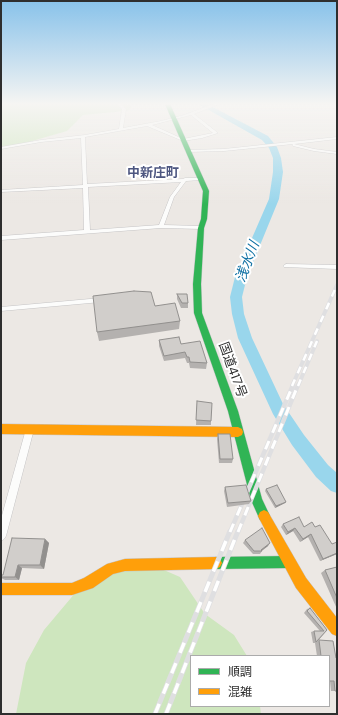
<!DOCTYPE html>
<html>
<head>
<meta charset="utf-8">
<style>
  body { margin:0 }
  #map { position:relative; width:338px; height:715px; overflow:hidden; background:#ece8e4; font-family:"DM Sans","Noto Sans JP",sans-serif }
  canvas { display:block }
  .frame { position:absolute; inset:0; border:2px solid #2e2e2e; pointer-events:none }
  .legend { position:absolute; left:190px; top:655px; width:140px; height:52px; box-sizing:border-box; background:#fff; border:1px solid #ababab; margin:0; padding:5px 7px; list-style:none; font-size:12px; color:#2e2e2e }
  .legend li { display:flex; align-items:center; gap:8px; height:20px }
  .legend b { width:20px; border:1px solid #ababab }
</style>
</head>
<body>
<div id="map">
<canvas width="338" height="715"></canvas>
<div class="frame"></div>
<ul class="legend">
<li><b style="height:5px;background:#30b455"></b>順調</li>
<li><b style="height:5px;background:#ff9f0a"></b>混雑</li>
</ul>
</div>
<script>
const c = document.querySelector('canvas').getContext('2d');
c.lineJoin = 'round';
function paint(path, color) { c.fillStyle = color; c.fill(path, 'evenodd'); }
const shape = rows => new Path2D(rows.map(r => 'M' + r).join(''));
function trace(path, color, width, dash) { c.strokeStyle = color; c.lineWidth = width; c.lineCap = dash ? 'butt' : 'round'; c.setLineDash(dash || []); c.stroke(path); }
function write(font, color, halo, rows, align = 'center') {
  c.font = font + ' "DM Sans","Noto Sans JP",sans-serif'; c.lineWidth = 4; c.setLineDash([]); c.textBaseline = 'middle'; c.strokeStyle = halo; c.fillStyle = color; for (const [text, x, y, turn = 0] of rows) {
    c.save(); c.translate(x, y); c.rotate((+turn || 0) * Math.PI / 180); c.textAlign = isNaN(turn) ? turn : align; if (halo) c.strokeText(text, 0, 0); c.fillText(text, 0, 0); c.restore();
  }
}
paint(shape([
  [1,104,126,104,131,106,130,109,126,111,83,115,67,131,1,150],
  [121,567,157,567,180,577,205,614,234,635,247,656,191,656,191,706,260,706,261,714,16,714,26,663,44,630,81,586]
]), '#cee6be');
paint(shape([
  [198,104,207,104,268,136,277,147,281,158,283,172,279,199,247,277,242,297,244,314,252,338,283,404,304,435,328,465,337,473,337,493,331,491,316,477,292,445,273,414,238,338,232,314,230,297,235,277,269,199,273,172,273,158,269,148,262,140,198,104]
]), '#99d6ec');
const street = shape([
  [117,104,121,104,126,109,123,128,161,121,184,115,213,104,220,104,194,114,218,133,202,138,183,141,147,126,85,137,87,184,183,179,185,178,203,178,203,179,201,180,186,181,174,197,164,225,201,226,204,228,203,229,161,228,1,240,1,236,84,230,83,188,1,192,1,190,83,185,81,138,41,142,1,149,1,147,41,140,85,135,119,129,122,109,117,104],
  [191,115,213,133,183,139,152,125,191,115],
  [181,182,170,197,159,225,90,230,88,187,181,182],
  [337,137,337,139,294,144,314,149,337,152,337,154,314,151,293,146,292,145,293,144,224,151,187,152,185,151,187,150,224,149,337,137],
  [286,264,337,265,337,269,284,267,283,266,286,264],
  [101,298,104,300,101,302,1,311,1,307,101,298],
  [30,425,33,426,34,429,6,536,4,539,1,541,1,519,26,429,27,426,30,425]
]);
const fast = shape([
  [165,104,170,104,209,191,207,219,204,228,201,284,202,313,238,411,262,499,270,516,268,520,264,522,260,520,251,500,228,411,194,313,193,284,198,228,201,219,203,191,165,104],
  [289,556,293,558,295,562,293,566,289,568,216,569,212,567,210,563,212,559,216,557,289,556]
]);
const slow = shape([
  [1,424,238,427,242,429,243,432,242,435,238,437,1,434,1,424],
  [264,510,268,512,306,578,337,618,337,636,332,634,296,588,260,520,258,516,260,512,264,510],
  [216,557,220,559,222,563,220,567,216,569,125,571,113,574,93,588,72,595,1,595,1,583,72,583,84,578,107,564,125,559,216,557]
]);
trace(street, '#c5c4c5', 1);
trace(fast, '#c5c4c5', 1);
trace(slow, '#c5c4c5', 1);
paint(street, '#fcfcfb');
paint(fast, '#30b455');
paint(slow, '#ff9f0a');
const railFar2 = shape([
  [292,386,337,285],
  [298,386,317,341]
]);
const railFar1 = shape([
  [230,532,293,385],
  [238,532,298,385]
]);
const rail = shape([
  [155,714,230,531],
  [166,714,238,531]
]);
trace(railFar2, '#dfdfe1', 4);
trace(railFar1, '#dfdfe1', 4.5);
trace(rail, '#dfdfe1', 5);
trace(railFar2, '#fff', 2.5, [7]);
trace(railFar1, '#fff', 3, [9]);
trace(rail, '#fff', 3.5, [11]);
paint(shape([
  [177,294,188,303,188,308,181,308,177,299],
  [155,306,180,321,179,329,99,341,97,332],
  [159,340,181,344,207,363,206,369,190,368,189,363,187,363,185,358,164,361,159,346],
  [197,401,211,421,211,425,196,425],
  [218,434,233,459,232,463,219,463,217,439],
  [225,487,251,501,249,504,227,507,224,491],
  [266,489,286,502,285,503,275,508,265,491],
  [283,524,304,527,315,527,337,554,320,561,308,537,300,542,293,531,286,535,281,527],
  [45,539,49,543,44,569,22,568,19,580,5,580,1,578,1,575,3,575],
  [245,540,268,546,262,551,260,554,253,554,243,543],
  [337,567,337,609,321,573,325,570],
  [310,608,327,630,318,641,333,641,336,658,337,658,337,691,331,691,330,681,329,681,329,656,317,656,315,643,313,643,311,632,314,631,320,631,304,613,307,609]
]), '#b4b1af');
paint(shape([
  [286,502,285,503,275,508,276,506],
  [295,528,293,531,286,535,288,532],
  [311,534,308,537,300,542,303,539],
  [45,539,49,543,44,569,40,565],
  [270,543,268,546,261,551,261,550],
  [337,553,337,554,320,561,323,559],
  [18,565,22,568,19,580,15,577]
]), '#92908e');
const building = shape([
  [134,291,151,292,155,306,175,303,180,321,97,332,93,296,134,291],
  [177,294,187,294,188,303,182,303,177,294],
  [179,337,181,344,200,341,207,363,190,362,189,357,187,357,185,352,164,356,159,340,179,337],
  [197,401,212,403,211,421,196,420,197,401],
  [218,434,230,434,233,459,220,459,218,434],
  [246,485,251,501,228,503,225,487,246,485],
  [277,485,286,502,276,506,266,489,277,485],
  [299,517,304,527,312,522,315,527,320,525,332,544,337,542,337,553,323,559,311,534,303,539,295,528,288,532,283,524,299,517],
  [262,528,270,543,261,550,262,551,254,551,245,540,262,528],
  [12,538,45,539,40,565,18,565,15,577,1,577,1,575,3,575,12,538],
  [337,567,337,598,325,570,337,567],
  [310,608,327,630,316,642,314,631,324,631,307,611,310,608],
  [319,640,333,641,336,658,337,658,337,691,335,691,334,681,329,681,329,656,321,656,319,640]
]);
paint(building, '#d1cecb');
trace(building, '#92908e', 1);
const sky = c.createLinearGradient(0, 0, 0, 204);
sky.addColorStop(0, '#88c2ea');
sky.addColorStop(0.51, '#f6f5f3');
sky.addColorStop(1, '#f6f5f300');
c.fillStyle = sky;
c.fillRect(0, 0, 338, 204);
write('bold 13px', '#4d5680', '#fff', [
  ["中新庄町",153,174]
]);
write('13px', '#2e2e2e', '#fff', [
  ["国道417号",232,370,70]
]);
write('italic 14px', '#0d6fa3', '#fff', [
  ["浅水川",248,262,-69]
]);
</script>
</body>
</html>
